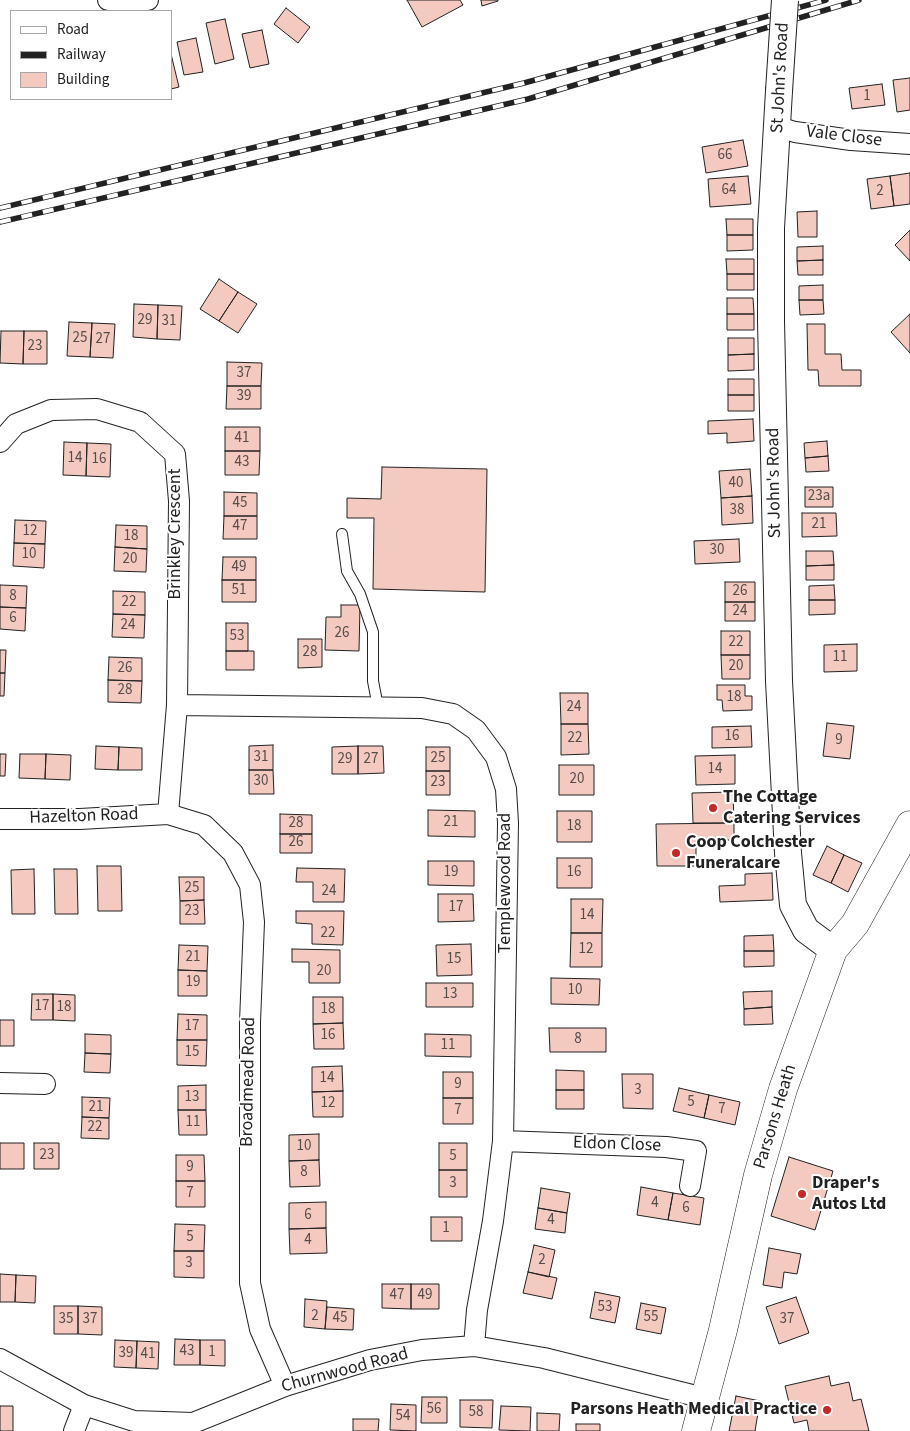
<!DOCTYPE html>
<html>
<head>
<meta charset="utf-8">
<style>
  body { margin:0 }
  #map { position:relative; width:910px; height:1431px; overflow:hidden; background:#fff; font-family:"Source Sans 3",sans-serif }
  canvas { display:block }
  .legend { position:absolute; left:10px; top:10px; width:162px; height:90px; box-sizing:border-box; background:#fff; border:1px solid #a7a7a7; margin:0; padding:6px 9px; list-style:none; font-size:15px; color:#222 }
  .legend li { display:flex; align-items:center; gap:10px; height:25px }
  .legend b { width:25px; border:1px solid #a7a7a7 }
</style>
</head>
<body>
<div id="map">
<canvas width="910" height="1431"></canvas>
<ul class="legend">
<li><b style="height:6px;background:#fff"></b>Road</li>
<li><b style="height:6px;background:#222"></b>Railway</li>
<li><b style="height:14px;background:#f3c9c0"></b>Building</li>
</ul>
</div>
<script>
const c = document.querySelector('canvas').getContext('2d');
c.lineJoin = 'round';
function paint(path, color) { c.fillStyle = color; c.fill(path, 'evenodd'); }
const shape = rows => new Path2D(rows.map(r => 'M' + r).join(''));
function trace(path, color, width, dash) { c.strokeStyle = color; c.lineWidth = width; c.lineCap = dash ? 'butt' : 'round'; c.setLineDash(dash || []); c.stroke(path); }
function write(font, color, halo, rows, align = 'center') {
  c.font = font + ' "Source Sans 3",sans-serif'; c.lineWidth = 4; c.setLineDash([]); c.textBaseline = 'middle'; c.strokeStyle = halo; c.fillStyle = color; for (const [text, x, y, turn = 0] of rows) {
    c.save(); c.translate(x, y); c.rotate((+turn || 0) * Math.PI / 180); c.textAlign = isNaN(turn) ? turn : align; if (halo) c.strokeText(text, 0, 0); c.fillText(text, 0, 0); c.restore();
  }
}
const building = shape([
  [407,0,460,0,463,5,422,27,407,0],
  [481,0,498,0,498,1,482,6,481,0],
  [286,8,310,27,298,43,274,24,286,8],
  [225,19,234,59,215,64,206,23,225,19],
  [262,30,269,64,250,68,242,34,262,30],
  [196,38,203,72,184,75,177,42,196,38],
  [171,54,179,87,171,89,171,54],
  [910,78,910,110,897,112,893,80,910,78],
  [882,84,885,105,852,109,849,88,882,84],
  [743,140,748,166,706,173,702,147,743,140],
  [910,173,910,204,894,206,890,176,910,173],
  [748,176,751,204,710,207,708,179,748,176],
  [890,176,894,206,871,209,867,179,890,176],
  [817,211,817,237,798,237,797,212,817,211],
  [726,219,753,219,753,235,727,235,726,219],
  [910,230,910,261,895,245,910,230],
  [727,235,753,235,753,250,727,251,727,235],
  [823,246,823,260,797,261,797,247,823,246],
  [726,259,754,259,754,274,727,274,726,259],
  [823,260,823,275,798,275,797,261,823,260],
  [727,274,754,274,754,290,727,290,727,274],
  [219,279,238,292,219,321,200,309,219,279],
  [823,285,823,300,799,300,799,286,823,285],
  [238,292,257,304,238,333,219,321,238,292],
  [727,298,753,298,754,314,727,314,727,298],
  [799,300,823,300,824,314,800,315,799,300],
  [134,304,158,305,157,339,133,337,134,304],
  [158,305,182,306,180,340,157,339,158,305],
  [727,314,754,314,754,330,727,330,727,314],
  [910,314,910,353,891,332,910,314],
  [69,322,92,323,90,357,67,356,69,322],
  [92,323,115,324,113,358,90,357,92,323],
  [807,324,825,324,825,354,841,354,842,370,861,370,861,386,819,386,818,370,808,370,807,324],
  [1,331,24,331,23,364,0,363,1,331],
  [24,331,47,331,47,364,23,364,24,331],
  [728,338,754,338,754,354,728,355,728,338],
  [754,354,754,370,728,371,728,355,754,354],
  [227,362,262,363,261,386,227,386,227,362],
  [728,379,754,379,754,395,728,395,728,379],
  [227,386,261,386,261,409,226,409,227,386],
  [728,395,754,395,754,411,728,411,728,395],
  [753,419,754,441,727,443,727,433,708,434,708,421,753,419],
  [225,427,260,427,260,451,225,451,225,427],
  [827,441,828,456,805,458,804,443,827,441],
  [64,442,87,443,86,476,63,475,64,442],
  [87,443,111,444,110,477,86,476,87,443],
  [225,451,260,451,259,475,225,475,225,451],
  [828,456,829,471,806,472,805,458,828,456],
  [382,467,487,469,485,592,373,589,374,518,347,518,347,498,381,499,382,467],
  [750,469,752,496,721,498,719,471,750,469],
  [805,487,833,487,833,507,805,507,805,487],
  [224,492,257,493,257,516,224,516,224,492],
  [752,496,753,523,722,525,721,498,752,496],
  [802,513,836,513,837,536,802,537,802,513],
  [224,516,257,516,257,539,223,539,224,516],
  [15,520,46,521,45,544,14,543,15,520],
  [116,525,147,526,147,549,115,547,116,525],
  [739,539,740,562,695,564,694,541,739,539],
  [14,543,45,544,44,568,13,566,14,543],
  [115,547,147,549,146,572,114,571,115,547],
  [806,551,833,551,834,565,806,566,806,551],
  [223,557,256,557,256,580,222,580,223,557],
  [834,565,834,580,806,580,806,566,834,565],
  [222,580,256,580,256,602,222,602,222,580],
  [725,582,755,582,755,602,725,602,725,582],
  [0,585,27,586,26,608,0,607,0,585],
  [834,585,835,600,809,600,809,586,834,585],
  [113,591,145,592,145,615,113,614,113,591],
  [809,600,835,600,835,614,809,615,809,600],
  [725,602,755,602,755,621,725,621,725,602],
  [341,605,360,605,359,651,325,650,326,617,341,617,341,605],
  [0,607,26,608,25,631,0,629,0,607],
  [113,614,145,615,144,638,112,637,113,614],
  [226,623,248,623,248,651,226,651,226,623],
  [721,631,750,631,750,655,721,655,721,631],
  [298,639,322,639,322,667,298,668,298,639],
  [857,644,857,671,824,672,824,645,857,644],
  [0,650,6,650,5,673,0,673,0,650],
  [226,651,254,651,254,670,226,670,226,651],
  [721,655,750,655,750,679,722,679,721,655],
  [109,657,142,658,142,681,108,680,109,657],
  [0,673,5,673,4,696,0,696,0,673],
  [108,680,142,681,141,703,108,702,108,680],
  [717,685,745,685,745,696,752,696,752,710,723,711,722,700,717,700,717,685],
  [560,693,588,693,588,724,561,724,560,693],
  [827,723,854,726,850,759,823,756,827,723],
  [561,724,588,724,589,754,561,755,561,724],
  [751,726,752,747,712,748,712,727,751,726],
  [273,745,273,770,249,770,249,746,273,745],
  [96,746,119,747,118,770,95,769,96,746],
  [358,746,358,774,332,774,332,747,358,746],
  [358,746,383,746,384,773,358,774,358,746],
  [119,747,142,748,142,770,118,770,119,747],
  [426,747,450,747,450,771,426,771,426,747],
  [0,754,6,754,5,776,0,776,0,754],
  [20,754,46,754,45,779,19,778,20,754],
  [46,754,71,755,70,780,45,779,46,754],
  [735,755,735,784,696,785,695,756,735,755],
  [559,765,594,765,594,795,559,795,559,765],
  [249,770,273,770,274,794,249,794,249,770],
  [426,771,450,771,450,795,426,795,426,771],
  [733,792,734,823,693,823,692,793,733,792],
  [428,810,475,811,475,837,428,836,428,810],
  [557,811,592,811,592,842,557,842,557,811],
  [280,814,312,815,312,834,280,834,280,814],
  [734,823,734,840,696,840,696,866,657,866,656,824,734,823],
  [280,834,312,834,312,853,280,853,280,834],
  [827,846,844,855,831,883,813,875,827,846],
  [844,855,862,863,848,892,831,883,844,855],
  [557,858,592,858,592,888,557,888,557,858],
  [428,861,474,861,474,886,428,885,428,861],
  [97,866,121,866,122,911,98,911,97,866],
  [297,868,345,869,344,902,313,902,313,882,296,882,297,868],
  [34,869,35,914,12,914,11,870,34,869],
  [54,869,77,869,78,914,55,914,54,869],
  [772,873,773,900,720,902,719,886,745,885,745,874,772,873],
  [179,877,204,877,204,900,180,901,179,877],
  [438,894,473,894,474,921,438,922,438,894],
  [571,899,603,899,602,933,571,933,571,899],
  [204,900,205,924,180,924,180,901,204,900],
  [296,911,344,911,343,945,312,944,312,924,296,923,296,911],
  [571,933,602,933,602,967,570,967,571,933],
  [773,935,774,951,744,951,744,936,773,935],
  [471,944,472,975,437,976,436,945,471,944],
  [179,945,208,946,207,971,178,970,179,945],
  [292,949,340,950,340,983,309,983,309,962,292,962,292,949],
  [744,951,774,951,774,966,744,967,744,951],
  [178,970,207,971,207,996,178,996,178,970],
  [551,978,600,979,599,1005,551,1004,551,978],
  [426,983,473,983,473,1007,426,1007,426,983],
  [772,991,772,1007,744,1009,743,992,772,991],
  [32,994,53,994,53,1020,31,1020,32,994],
  [53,994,75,995,75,1021,53,1020,53,994],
  [313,997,343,997,343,1023,313,1024,313,997],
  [772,1007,773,1024,744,1025,744,1009,772,1007],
  [178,1014,207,1015,207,1040,177,1040,178,1014],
  [0,1020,14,1020,14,1046,0,1046,0,1020],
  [343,1023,344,1049,314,1049,313,1024,343,1023],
  [549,1028,606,1028,606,1052,550,1052,549,1028],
  [85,1034,111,1035,111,1054,85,1053,85,1034],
  [425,1034,471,1035,471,1057,425,1056,425,1034],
  [177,1040,207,1040,206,1066,177,1065,177,1040],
  [85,1053,111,1054,110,1073,84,1072,85,1053],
  [342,1066,343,1091,312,1092,312,1067,342,1066],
  [556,1070,584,1071,584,1090,556,1090,556,1070],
  [443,1072,473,1072,473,1098,443,1098,443,1072],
  [622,1074,653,1074,653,1109,623,1108,622,1074],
  [206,1085,206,1110,178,1110,178,1086,206,1085],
  [679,1088,709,1095,704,1118,673,1111,679,1088],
  [556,1090,584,1090,584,1109,556,1109,556,1090],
  [343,1091,343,1117,313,1117,312,1092,343,1091],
  [709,1095,740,1102,735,1125,704,1118,709,1095],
  [82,1097,110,1098,109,1118,82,1117,82,1097],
  [443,1098,473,1098,473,1124,443,1124,443,1098],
  [178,1110,206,1110,207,1135,179,1135,178,1110],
  [82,1117,109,1118,109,1139,81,1138,82,1117],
  [319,1134,319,1160,289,1161,289,1135,319,1134],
  [0,1143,24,1143,24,1169,0,1169,0,1143],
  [34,1143,59,1143,59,1169,34,1169,34,1143],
  [439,1143,467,1143,467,1170,439,1170,439,1143],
  [176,1155,204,1155,205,1181,176,1181,176,1155],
  [789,1157,833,1171,815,1230,771,1216,789,1157],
  [319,1160,320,1186,290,1187,289,1161,319,1160],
  [439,1170,467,1170,467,1197,439,1197,439,1170],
  [176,1181,205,1181,205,1207,176,1207,176,1181],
  [641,1187,673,1193,668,1220,637,1215,641,1187],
  [541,1188,570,1193,567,1213,538,1208,541,1188],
  [673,1193,704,1198,700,1225,668,1220,673,1193],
  [326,1202,326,1228,289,1229,289,1203,326,1202],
  [538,1208,567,1213,565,1233,535,1229,538,1208],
  [431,1217,462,1217,462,1241,431,1241,431,1217],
  [175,1224,205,1225,204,1251,174,1251,175,1224],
  [326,1228,327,1253,290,1254,289,1229,326,1228],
  [534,1245,555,1250,549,1277,528,1272,534,1245],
  [769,1248,801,1254,797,1274,784,1272,782,1288,763,1285,769,1248],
  [174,1251,204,1251,204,1278,174,1277,174,1251],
  [528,1272,557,1278,552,1299,523,1293,528,1272],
  [0,1274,16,1275,15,1302,0,1302,0,1274],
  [16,1275,36,1276,35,1303,15,1302,16,1275],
  [382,1284,411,1284,411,1309,382,1308,382,1284],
  [411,1284,439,1284,439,1309,411,1309,411,1284],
  [595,1292,620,1297,615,1323,590,1318,595,1292],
  [796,1297,809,1333,779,1344,766,1307,796,1297],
  [305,1299,327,1301,325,1329,304,1327,305,1299],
  [641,1303,666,1308,661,1334,636,1329,641,1303],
  [54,1306,78,1306,78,1334,54,1334,54,1306],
  [78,1306,102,1307,102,1335,78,1334,78,1306],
  [327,1307,354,1309,353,1330,325,1329,327,1307],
  [175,1339,200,1340,200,1365,174,1365,175,1339],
  [115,1340,137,1341,136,1368,114,1367,115,1340],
  [200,1340,225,1340,225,1366,200,1365,200,1340],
  [137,1341,159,1342,158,1369,136,1368,137,1341],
  [829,1376,831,1386,849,1382,853,1401,861,1399,869,1431,809,1431,807,1420,794,1423,785,1386,829,1376],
  [736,1396,760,1401,755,1431,729,1431,736,1396],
  [422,1397,447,1397,447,1423,421,1423,422,1397],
  [460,1400,493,1400,492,1428,460,1427,460,1400],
  [391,1404,416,1405,416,1431,390,1430,391,1404],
  [0,1406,13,1406,13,1431,0,1431,0,1406],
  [501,1406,531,1407,530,1431,499,1430,501,1406],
  [537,1413,560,1414,559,1431,537,1431,537,1413],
  [353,1419,379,1419,378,1431,353,1431,353,1419],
  [576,1424,600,1424,600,1431,576,1431,576,1424]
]);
paint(building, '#f3c9c0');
trace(building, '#222', 1);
const service = shape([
  [342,534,347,571,360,594,373,632,373,681,378,707]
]);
const minor = shape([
  [108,0,148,0],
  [778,127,795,132,851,140,910,144],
  [0,442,16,424,51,410,97,409,140,422,175,454,179,501,177,705,168,814],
  [177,705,422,708,453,714,476,730,496,757,506,789,508,823,503,1141,493,1221,477,1310,474,1346],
  [0,819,80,819,168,814,204,825,233,853,250,885,254,922,250,1022,250,1283,260,1329,285,1386],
  [0,1083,45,1084],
  [503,1141,666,1147,696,1151,690,1186],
  [0,1359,84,1405,134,1421,193,1423,285,1386,370,1360,422,1350,474,1346,544,1358,704,1398],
  [74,1431,84,1405]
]);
const tertiary = shape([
  [779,91,771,228,771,321,779,681,788,853,793,905,806,930,833,950]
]);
const primary = shape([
  [696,1431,723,1330,758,1175,783,1089,833,950,855,924,910,825]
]);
trace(service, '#222', 12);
trace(minor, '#222', 22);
trace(tertiary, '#222', 28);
trace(primary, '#222', 29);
trace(service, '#fff', 10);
trace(minor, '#fff', 20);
trace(tertiary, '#fff', 26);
trace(primary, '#fff', 28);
const rail = shape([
  [0,208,524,83,826,0],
  [0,222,528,99,859,0]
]);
trace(rail, '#222', 5.5);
trace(rail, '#fff', 4, [11]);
const tertiaryBridge = shape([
  [779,91,785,0]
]);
trace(tertiaryBridge, '#222', 28, []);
trace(tertiaryBridge, '#fff', 26);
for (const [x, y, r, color] of [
  [713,808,5,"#c62828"],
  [676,853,5,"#c62828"],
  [802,1194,5,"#c62828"],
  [827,1410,5,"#c62828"]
]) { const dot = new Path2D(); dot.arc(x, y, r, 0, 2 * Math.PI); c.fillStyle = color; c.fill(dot); trace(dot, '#fff', 2); }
write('15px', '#564c4a', null, [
  ["1",867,97],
  ["66",725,156],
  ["64",729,191],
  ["2",880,192],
  ["29",145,321],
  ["31",169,322],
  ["25",80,339],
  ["27",103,340],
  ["23",35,347],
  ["37",244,374],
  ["39",244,397],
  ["41",242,439],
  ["14",75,459],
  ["16",99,460],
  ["43",242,463],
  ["40",736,484],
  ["23a",819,497],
  ["45",240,504],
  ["38",737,511],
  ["21",819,525],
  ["47",240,527],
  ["12",30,532],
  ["18",131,537],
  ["30",717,551],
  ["10",29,555],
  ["20",130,560],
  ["49",239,568],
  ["51",239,591],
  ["26",740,592],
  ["8",13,597],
  ["22",129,603],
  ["24",740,612],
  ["6",13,619],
  ["24",128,626],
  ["26",342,634],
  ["53",237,637],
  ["22",736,643],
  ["28",310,653],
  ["11",840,658],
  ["20",736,667],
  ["26",125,669],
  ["28",125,691],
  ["18",734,698],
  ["24",574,708],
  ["16",732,737],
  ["22",575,739],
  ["9",839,741],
  ["31",261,758],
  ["25",438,759],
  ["29",345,760],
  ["27",371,760],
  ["14",715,770],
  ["20",577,780],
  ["30",261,782],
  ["23",438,783],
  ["21",451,823],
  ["28",296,824],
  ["18",574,827],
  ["26",296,843],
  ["19",451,873],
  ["16",574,873],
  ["25",192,889],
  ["24",329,892],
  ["17",456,908],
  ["23",192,912],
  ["14",587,916],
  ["22",328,934],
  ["12",586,950],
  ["21",193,958],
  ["15",454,960],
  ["20",324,972],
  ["19",193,983],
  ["10",575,991],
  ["13",450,995],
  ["17",42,1007],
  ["18",64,1008],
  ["18",328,1010],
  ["17",192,1027],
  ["16",328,1036],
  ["8",578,1040],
  ["11",448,1046],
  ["15",192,1053],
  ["14",327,1079],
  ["9",458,1085],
  ["3",638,1091],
  ["13",192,1098],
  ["5",691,1103],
  ["12",328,1104],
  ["21",96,1108],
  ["7",722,1110],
  ["7",458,1111],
  ["11",193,1123],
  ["22",95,1128],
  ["10",304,1147],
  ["23",47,1156],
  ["5",453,1157],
  ["9",190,1168],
  ["8",304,1173],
  ["3",453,1184],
  ["7",190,1194],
  ["4",655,1204],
  ["6",686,1209],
  ["6",308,1216],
  ["4",551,1221],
  ["1",446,1229],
  ["5",190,1238],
  ["4",308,1241],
  ["2",542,1261],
  ["3",189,1264],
  ["47",397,1296],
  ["49",425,1296],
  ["53",605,1308],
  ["2",315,1317],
  ["55",651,1318],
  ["45",340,1319],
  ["35",66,1320],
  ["37",90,1320],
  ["37",787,1320],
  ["43",187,1352],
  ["1",212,1353],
  ["39",126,1354],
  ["41",148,1355],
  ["56",434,1410],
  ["58",476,1413],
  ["54",403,1417]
]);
write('18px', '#222', '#fff', [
  ["St John's Road",781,78,-87],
  ["Vale Close",844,137,7],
  ["St John's Road",775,483,-91],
  ["Brinkley Crescent",176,534,-90],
  ["Hazelton Road",84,817,-2],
  ["Templewood Road",506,883,-90],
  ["Broadmead Road",249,1082,-89],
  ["Parsons Heath",776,1117,-73],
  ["Eldon Close",617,1145,2],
  ["Churnwood Road",345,1371,-15]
]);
write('bold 18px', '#222', '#fff', [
  ["The Cottage",723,798],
  ["Catering Services",723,819],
  ["Coop Colchester",686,843],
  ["Funeralcare",686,864],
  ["Draper's",812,1184],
  ["Autos Ltd",812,1205],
  ["Parsons Heath Medical Practice",817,1410,"right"]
], 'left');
</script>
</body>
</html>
